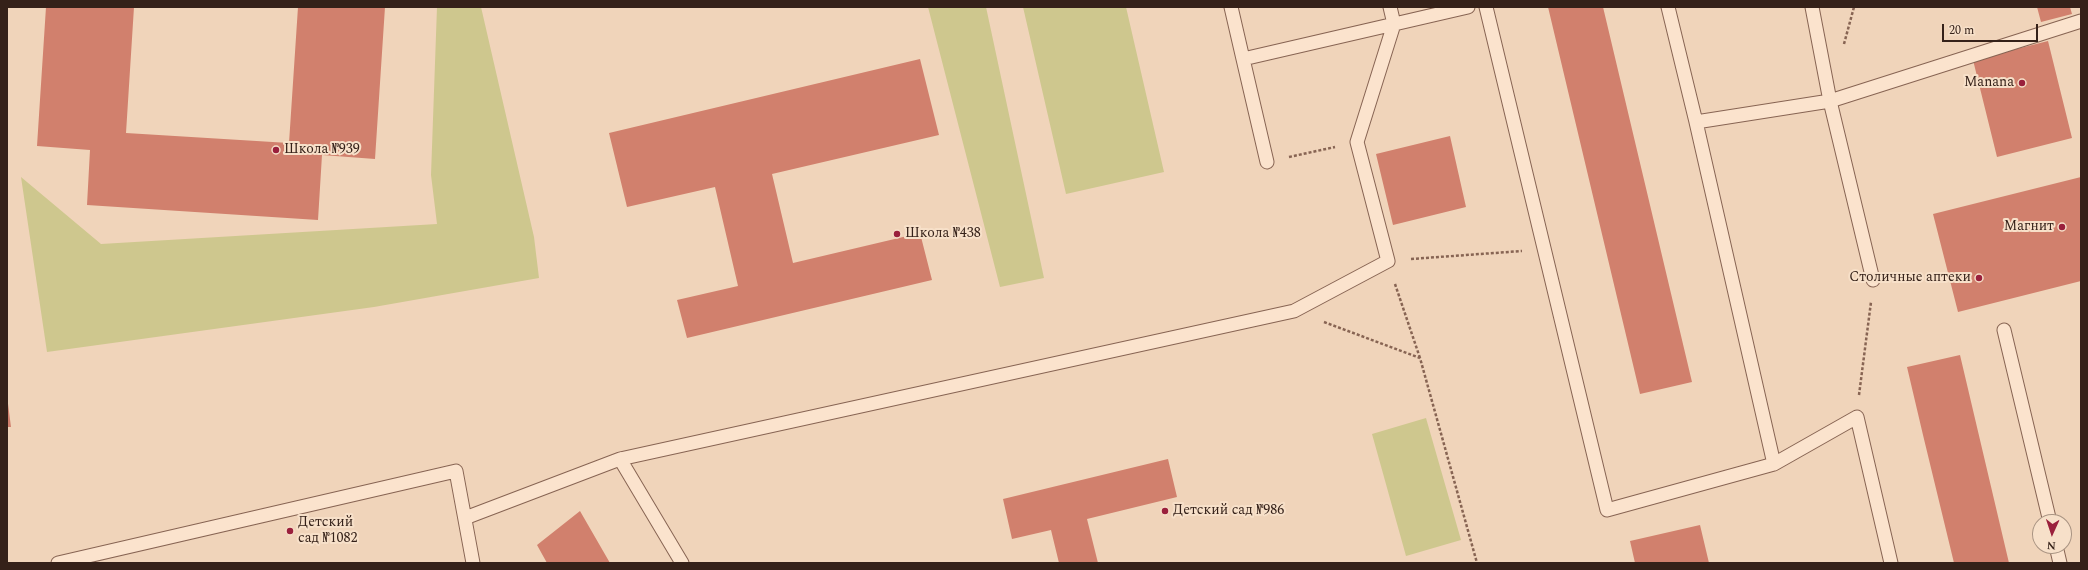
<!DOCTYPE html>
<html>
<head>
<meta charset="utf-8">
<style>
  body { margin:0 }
  #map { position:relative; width:2088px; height:570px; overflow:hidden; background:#f0d4ba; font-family:Spectral,serif }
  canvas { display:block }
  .frame { position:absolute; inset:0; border:8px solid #352119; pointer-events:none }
  .north { position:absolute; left:2032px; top:514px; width:40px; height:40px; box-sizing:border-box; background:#f7e0c9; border:1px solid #a99483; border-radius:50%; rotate:183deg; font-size:11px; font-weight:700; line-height:16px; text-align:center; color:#352119 }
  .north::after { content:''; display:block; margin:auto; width:14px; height:18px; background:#9a203c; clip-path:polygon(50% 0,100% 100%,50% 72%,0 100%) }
  .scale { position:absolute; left:1942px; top:24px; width:96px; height:18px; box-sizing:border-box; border:2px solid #352119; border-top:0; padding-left:5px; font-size:12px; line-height:14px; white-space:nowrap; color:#352119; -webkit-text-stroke:3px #f7e0c9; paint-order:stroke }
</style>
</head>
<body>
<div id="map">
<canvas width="2088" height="570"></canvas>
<div class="frame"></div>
<div class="north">N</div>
<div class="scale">20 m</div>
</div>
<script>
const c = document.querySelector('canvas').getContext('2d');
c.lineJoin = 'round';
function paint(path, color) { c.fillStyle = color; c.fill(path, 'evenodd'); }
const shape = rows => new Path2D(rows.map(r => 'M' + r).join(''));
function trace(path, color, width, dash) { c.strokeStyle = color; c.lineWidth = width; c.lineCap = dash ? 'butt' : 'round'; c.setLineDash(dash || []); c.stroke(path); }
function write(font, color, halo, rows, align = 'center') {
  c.font = font + ' Spectral,serif'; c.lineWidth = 4; c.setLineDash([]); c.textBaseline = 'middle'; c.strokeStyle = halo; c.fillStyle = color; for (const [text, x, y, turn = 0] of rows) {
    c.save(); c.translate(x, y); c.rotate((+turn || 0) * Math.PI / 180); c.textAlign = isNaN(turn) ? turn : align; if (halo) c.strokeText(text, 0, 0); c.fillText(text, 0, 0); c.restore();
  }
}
paint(shape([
  [437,7,481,7,534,237,539,278,374,307,47,352,21,177,101,244,437,224,431,175],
  [928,7,986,7,1044,278,1000,287],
  [1023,7,1126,7,1164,172,1066,194],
  [1426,418,1461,540,1406,556,1372,434]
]), '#cec78e');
paint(shape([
  [46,7,134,7,126,133,289,143,298,7,385,7,375,159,322,155,318,220,87,205,90,150,37,146],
  [1548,7,1603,7,1692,382,1640,394],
  [2037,7,2070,7,2072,14,2041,22],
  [2048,41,2072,138,1997,157,1973,60],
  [920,59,939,135,772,174,793,263,920,233,932,280,687,338,677,300,738,286,715,187,627,207,609,133],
  [1450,136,1466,207,1393,225,1376,154],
  [2081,177,2081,281,1958,312,1933,214],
  [1960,355,2009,563,1954,563,1923,435,1907,367],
  [7,396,11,427,7,427],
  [1168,459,1177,497,1087,519,1098,563,1059,563,1051,530,1012,539,1003,499],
  [580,511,610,563,547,563,537,545],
  [1700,525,1709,563,1635,563,1630,541]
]), '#d1806d');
const lane = shape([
  [1231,7,1243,59,1468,7],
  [1486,7,1607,510,1774,464],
  [1668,7,1696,122],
  [1812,7,1830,101,1873,280],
  [1243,59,1267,162],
  [2004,330,2050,522],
  [620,459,1294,311,1388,261,1357,142,1394,24,1390,7],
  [465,518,620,459,682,563],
  [2056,546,2060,563],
  [58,563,456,471,473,563],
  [1891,563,1857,417,1774,464,1696,122,1830,101,2081,21]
]);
trace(lane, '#876453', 15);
trace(shape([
  [1844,44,1854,7],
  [1289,157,1335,147],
  [1411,259,1522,251],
  [1395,284,1420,358],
  [1324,322,1420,358,1477,563],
  [1859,395,1871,302]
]), '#876453', 2.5, [3, 2]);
trace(lane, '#fbe3cd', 13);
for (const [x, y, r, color] of [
  [2022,83,4,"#9a203c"],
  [276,150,4,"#9a203c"],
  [2062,227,4,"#9a203c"],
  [897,234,4,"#9a203c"],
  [1979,278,4,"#9a203c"],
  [1165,511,4,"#9a203c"],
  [290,531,4,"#9a203c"]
]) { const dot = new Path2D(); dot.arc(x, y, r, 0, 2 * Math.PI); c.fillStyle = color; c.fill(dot); trace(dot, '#f7e0c9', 1.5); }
write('14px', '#352119', '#f7e0c9', [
  ["Manana",2014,83,"right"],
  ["Школа №939",284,150],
  ["Магнит",2054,227,"right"],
  ["Школа №438",905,234],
  ["Столичные аптеки",1971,278,"right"],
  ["Детский сад №986",1173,511],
  ["Детский",298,523],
  ["сад №1082",298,539]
], 'left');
</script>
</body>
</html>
